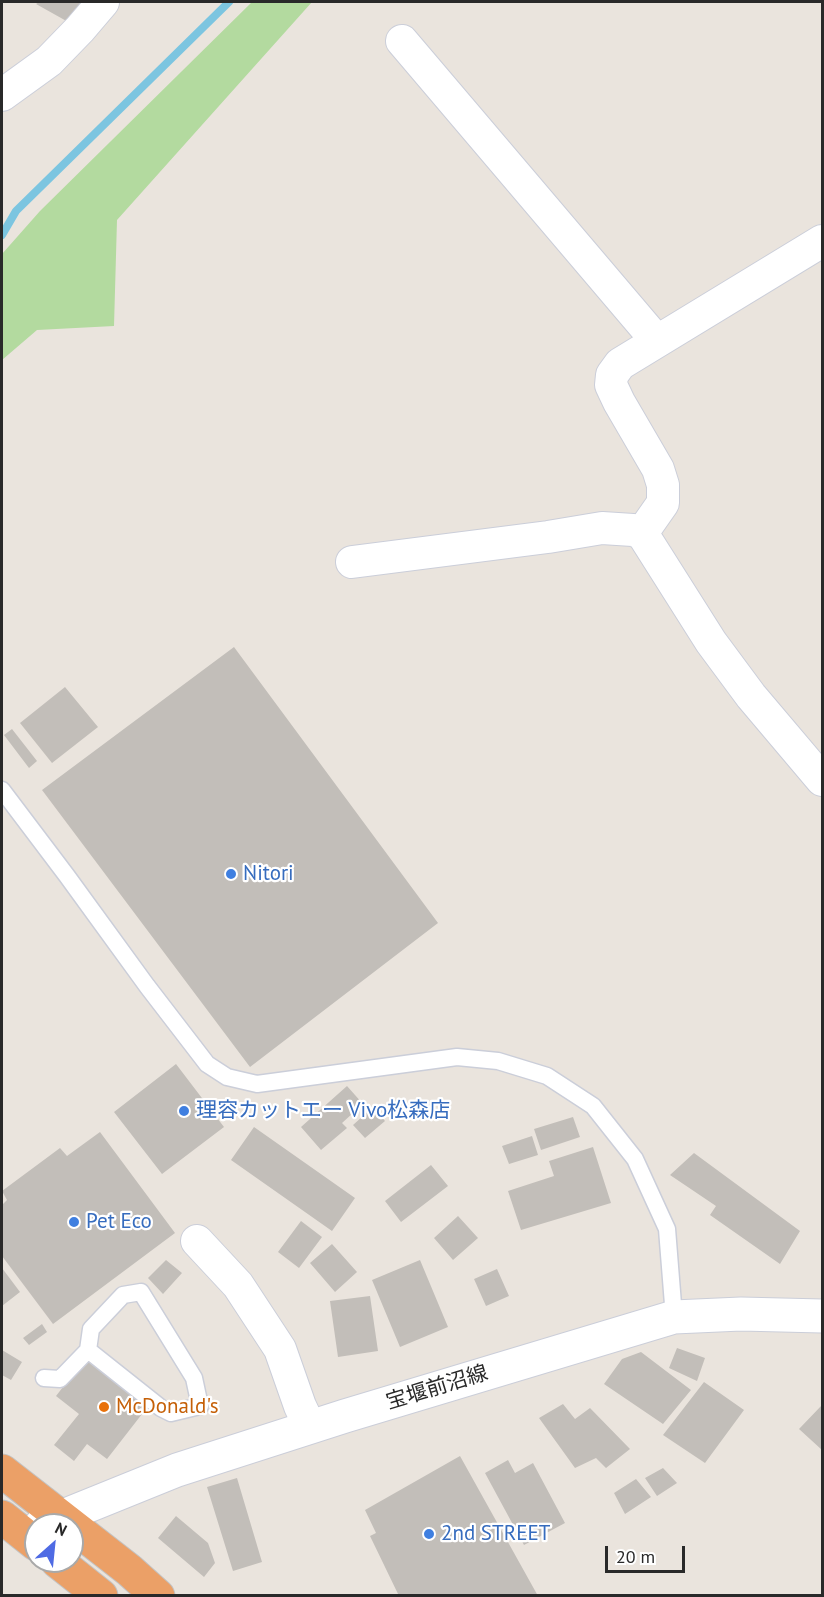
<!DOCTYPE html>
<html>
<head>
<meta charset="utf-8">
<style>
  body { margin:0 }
  #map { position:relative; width:824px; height:1597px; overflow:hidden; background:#eae4dd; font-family:"PT Sans",sans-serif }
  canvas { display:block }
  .frame { position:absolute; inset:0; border:3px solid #292929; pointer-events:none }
  .north { position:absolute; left:24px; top:1513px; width:60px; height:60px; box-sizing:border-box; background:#fff; border:2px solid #a9a9a9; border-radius:50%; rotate:27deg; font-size:16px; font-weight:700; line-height:24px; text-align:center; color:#292929 }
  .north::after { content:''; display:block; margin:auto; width:21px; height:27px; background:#4f6be4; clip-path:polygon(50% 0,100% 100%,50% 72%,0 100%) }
  .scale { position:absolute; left:605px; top:1546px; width:80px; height:27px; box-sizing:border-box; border:3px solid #292929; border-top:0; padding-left:8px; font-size:18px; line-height:21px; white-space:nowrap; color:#292929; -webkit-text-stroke:4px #fff; paint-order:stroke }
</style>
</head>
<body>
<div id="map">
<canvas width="824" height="1597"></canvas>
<div class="frame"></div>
<div class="north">N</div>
<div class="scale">20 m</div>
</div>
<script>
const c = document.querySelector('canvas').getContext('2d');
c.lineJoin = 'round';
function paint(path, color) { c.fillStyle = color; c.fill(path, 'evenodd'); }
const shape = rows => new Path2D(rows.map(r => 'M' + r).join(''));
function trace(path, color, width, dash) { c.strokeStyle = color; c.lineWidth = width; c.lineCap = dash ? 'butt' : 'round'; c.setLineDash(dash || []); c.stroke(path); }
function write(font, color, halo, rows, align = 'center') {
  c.font = font + ' "PT Sans","Noto Sans JP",sans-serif'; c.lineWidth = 4.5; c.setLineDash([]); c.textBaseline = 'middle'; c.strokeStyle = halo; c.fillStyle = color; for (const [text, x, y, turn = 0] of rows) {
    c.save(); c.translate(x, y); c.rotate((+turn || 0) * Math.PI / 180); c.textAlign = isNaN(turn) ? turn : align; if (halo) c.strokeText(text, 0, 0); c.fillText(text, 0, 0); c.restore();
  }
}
paint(shape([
  [252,2,312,2,117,220,114,326,37,330,2,360,2,254,40,211]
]), '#b3da9f');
trace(shape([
  [2,235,16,211,229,2]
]), '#7cc5e0', 8);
paint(shape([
  [39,2,87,2,70,23,36,4],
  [234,647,438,923,250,1067,42,790],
  [65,687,98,727,52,763,20,723],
  [12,729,37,761,29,768,4,735],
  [176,1064,224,1127,162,1174,114,1112],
  [347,1086,363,1104,342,1123,347,1128,321,1150,301,1127],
  [373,1107,385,1121,365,1138,353,1125],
  [573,1117,580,1137,541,1150,534,1129],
  [254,1127,355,1198,332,1231,231,1160],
  [100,1132,175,1233,53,1324,2,1256,2,1205,7,1200,2,1191,60,1148,67,1156],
  [532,1136,538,1155,509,1164,502,1146],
  [593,1147,611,1203,521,1230,508,1191,554,1176,549,1161],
  [694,1153,800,1231,780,1264,710,1215,716,1206,670,1175],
  [431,1165,448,1186,401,1222,385,1201],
  [458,1216,478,1238,453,1260,434,1238],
  [301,1221,322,1237,299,1268,278,1252],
  [332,1244,357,1272,335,1292,310,1263],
  [166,1260,182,1273,163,1294,148,1278],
  [420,1260,448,1327,400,1347,372,1280],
  [2,1268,20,1292,2,1306],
  [497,1269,509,1296,486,1306,474,1279],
  [370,1296,378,1351,338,1357,330,1301],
  [42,1324,47,1332,29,1345,23,1338],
  [677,1348,705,1358,697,1381,669,1368],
  [2,1350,22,1362,11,1380,2,1375],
  [641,1352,691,1390,663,1424,604,1384,622,1359],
  [87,1356,149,1405,107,1459,87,1444,74,1461,54,1445,79,1414,56,1396],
  [704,1382,744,1410,705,1463,663,1435],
  [563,1404,575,1419,590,1408,630,1449,606,1468,596,1458,575,1468,539,1418],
  [822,1405,822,1450,799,1429],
  [460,1456,538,1596,399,1596,370,1536,376,1533,365,1510],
  [508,1460,515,1473,533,1463,565,1523,524,1545,485,1473],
  [663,1468,677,1483,657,1496,645,1478],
  [237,1478,262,1562,233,1571,207,1487],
  [636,1479,651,1497,625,1514,614,1493],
  [176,1516,208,1543,215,1563,204,1577,158,1538]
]), '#c2beb9');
const lane = shape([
  [2,790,67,876,147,986,207,1064,227,1077,257,1084,457,1057,498,1061,547,1076,593,1106,635,1159,667,1229,674,1317],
  [44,1378,60,1379,88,1350,91,1329,123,1295,141,1292,194,1378,200,1406,171,1413,161,1408,88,1350]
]);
const street = shape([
  [402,41,657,341],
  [2,95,49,61,80,29,103,2],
  [642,533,663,503,663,485,658,469,619,402,611,385,612,375,620,364,822,241],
  [352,562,548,537,602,528,633,530,642,533,711,642,751,696,822,780],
  [197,1241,238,1285,280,1349,300,1406,310,1427]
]);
const secondary = shape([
  [41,1525,177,1470,345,1416,674,1317,741,1314,822,1316]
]);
const highway = shape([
  [2,1471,129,1570,158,1596],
  [2,1517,36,1544],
  [57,1561,101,1596]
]);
trace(lane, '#cbced9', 19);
trace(street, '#cbced9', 34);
trace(secondary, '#cbced9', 35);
trace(highway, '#c3c3c3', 35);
trace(lane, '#fff', 16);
trace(street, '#fff', 32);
trace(secondary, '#fff', 33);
trace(highway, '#eba067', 33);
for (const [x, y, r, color] of [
  [231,874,6,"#3f7fe0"],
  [184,1111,6,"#3f7fe0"],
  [74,1222,6,"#3f7fe0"],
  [104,1407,6,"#e8710a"],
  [429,1534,6,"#3f7fe0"]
]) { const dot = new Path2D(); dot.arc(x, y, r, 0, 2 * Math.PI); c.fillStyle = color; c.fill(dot); trace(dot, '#fff', 2); }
write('21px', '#366cbe', '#fff', [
  ["Nitori",243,874],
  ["理容カットエー Vivo松森店",196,1111],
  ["Pet Eco",86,1222],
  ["2nd STREET",441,1534]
], 'left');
write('21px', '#292929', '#fff', [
  ["宝堰前沼線",437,1388,-17]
]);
write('21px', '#c56008', '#fff', [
  ["McDonald's",116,1407]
], 'left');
</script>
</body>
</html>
